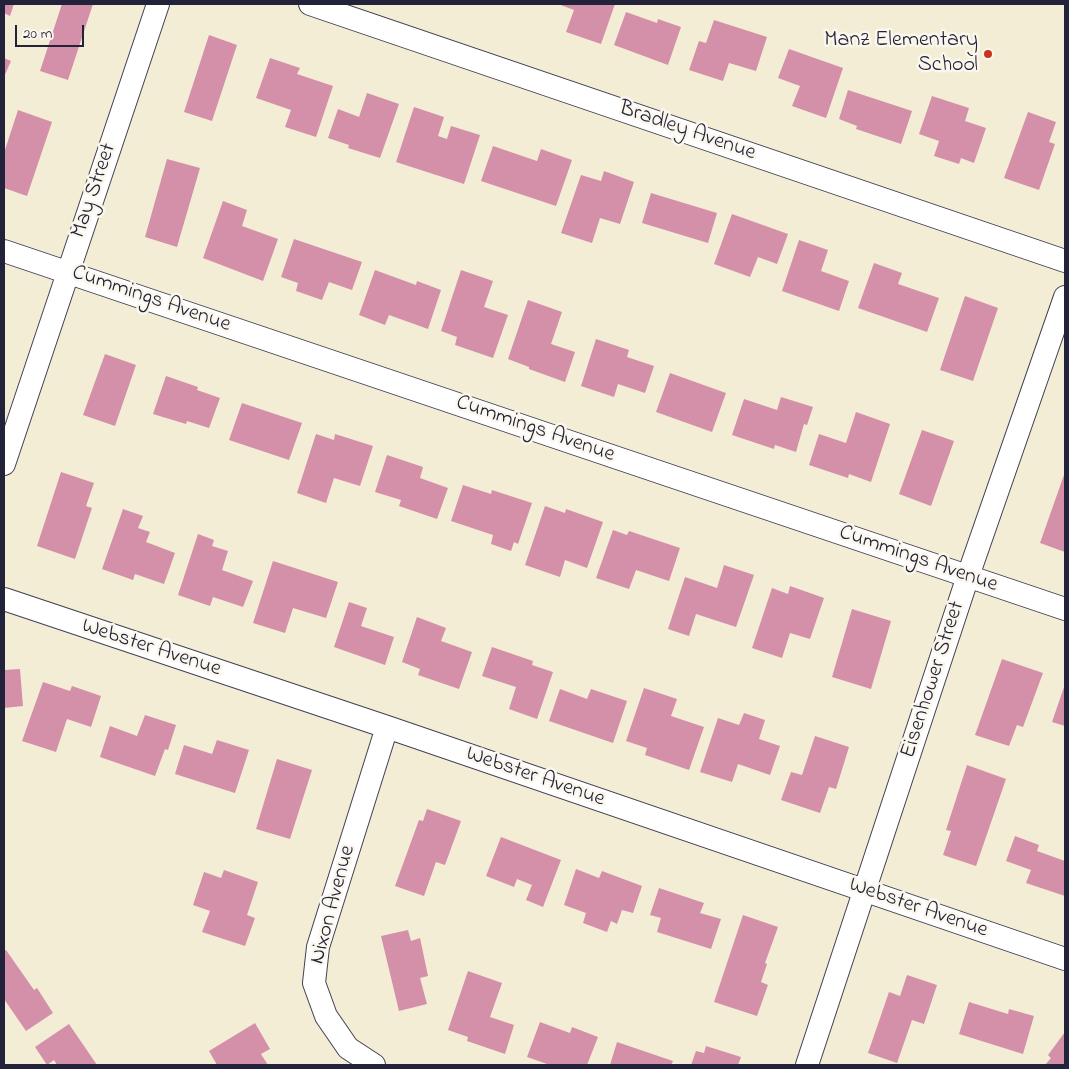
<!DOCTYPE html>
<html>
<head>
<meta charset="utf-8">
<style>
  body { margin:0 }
  #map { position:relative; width:1069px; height:1069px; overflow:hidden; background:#f3edd6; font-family:"Indie Flower",sans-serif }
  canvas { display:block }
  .frame { position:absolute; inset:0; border:5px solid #22223b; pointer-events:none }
  .scale { position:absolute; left:15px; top:25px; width:69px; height:22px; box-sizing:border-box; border:2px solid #22223b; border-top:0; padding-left:6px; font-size:15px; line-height:18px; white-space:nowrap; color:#22223b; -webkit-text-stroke:4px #fbf7ec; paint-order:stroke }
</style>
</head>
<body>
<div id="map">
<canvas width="1069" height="1069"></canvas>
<div class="frame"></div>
<div class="scale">20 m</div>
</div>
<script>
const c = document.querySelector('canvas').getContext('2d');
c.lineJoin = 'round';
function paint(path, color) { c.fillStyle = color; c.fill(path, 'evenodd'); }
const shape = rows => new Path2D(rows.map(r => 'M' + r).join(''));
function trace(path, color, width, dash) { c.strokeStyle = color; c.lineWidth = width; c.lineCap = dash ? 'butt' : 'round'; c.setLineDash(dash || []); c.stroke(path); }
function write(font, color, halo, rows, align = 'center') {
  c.font = font + ' "Indie Flower",sans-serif'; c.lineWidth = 5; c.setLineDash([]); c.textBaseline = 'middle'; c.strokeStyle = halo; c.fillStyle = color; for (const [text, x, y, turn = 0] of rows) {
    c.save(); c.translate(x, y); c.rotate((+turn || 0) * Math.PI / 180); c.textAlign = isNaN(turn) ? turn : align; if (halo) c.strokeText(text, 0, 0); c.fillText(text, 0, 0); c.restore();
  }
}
paint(shape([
  [4,4,14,4,10,16,4,13],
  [62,4,93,4,68,80,40,71],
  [558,4,615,4,601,44,566,32,574,10],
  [626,12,657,23,658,19,681,27,668,65,614,45],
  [714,20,767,37,756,71,729,63,723,81,689,70,699,41,706,43],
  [209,35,237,45,212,121,184,112],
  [789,49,843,68,826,118,792,106,800,86,778,78],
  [4,58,11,61,4,77],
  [270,58,300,68,297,74,333,86,316,137,285,127,291,110,256,98],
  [848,90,912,111,901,144,856,129,857,126,839,119],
  [367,93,399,104,380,158,348,148,349,145,328,138,338,109,359,117],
  [932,96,969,108,965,121,986,128,974,163,961,158,959,164,934,156,939,141,919,134],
  [414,107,444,117,438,136,447,139,451,126,480,135,464,184,396,162],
  [18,110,52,122,27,196,4,188,4,153],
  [1028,112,1056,122,1049,142,1055,144,1039,190,1004,178],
  [493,146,537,161,541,149,572,160,556,206,481,181],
  [167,159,200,168,177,247,145,237],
  [604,171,634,182,620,224,600,218,592,243,561,233,581,175,601,181],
  [651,193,717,213,708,243,642,223],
  [223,201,247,210,242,226,278,239,263,281,203,258],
  [732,214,788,234,777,264,758,257,750,277,714,264],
  [294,239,362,262,352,290,329,282,322,300,296,291,298,283,281,277],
  [799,240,828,250,821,271,849,281,839,311,782,291],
  [874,263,902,273,898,284,939,298,927,332,858,308],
  [375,270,416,285,417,281,441,290,428,329,389,315,385,325,359,315],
  [461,270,493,281,484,307,508,315,493,358,455,345,457,337,441,331],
  [965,296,998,308,973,381,940,370],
  [528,300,562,312,551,344,575,352,565,382,529,369,529,367,508,359],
  [596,339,629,350,627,357,654,366,645,393,618,384,614,397,581,386],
  [105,354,136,365,115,426,83,415],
  [670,373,726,393,712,432,656,412],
  [166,376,198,387,197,390,220,398,209,428,187,421,186,424,153,414],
  [781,397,813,407,807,425,804,424,796,452,775,445,774,449,732,435,744,399,777,410],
  [242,403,302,423,289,460,229,440],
  [856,412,890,424,871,482,849,474,848,478,809,465,819,434,846,443],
  [922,430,954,441,931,506,899,494],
  [316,434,334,440,335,434,373,446,360,486,334,478,326,503,297,493],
  [387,455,423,467,420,478,448,488,437,519,399,506,401,500,375,492],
  [61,472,94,483,86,506,92,508,75,559,37,546],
  [1065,472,1065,552,1040,543],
  [463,485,491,494,492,490,532,503,518,544,514,542,511,551,491,544,493,535,451,521],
  [545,506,565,513,566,509,603,522,587,568,565,560,560,577,525,565],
  [123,509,143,516,138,528,150,532,146,542,175,553,164,584,135,574,133,580,102,569],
  [613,530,627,535,629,531,680,548,669,581,636,570,629,589,596,578],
  [198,534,214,540,212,546,228,551,222,570,253,581,243,607,213,597,210,606,178,595],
  [273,561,338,582,326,618,293,608,285,633,253,623],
  [724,565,754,575,736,627,696,614,689,636,668,629,685,577,717,588],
  [790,586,824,598,810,639,790,633,782,658,752,648,772,588,788,594],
  [349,602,367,608,361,626,394,637,385,665,334,647],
  [852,609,891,621,871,689,832,677],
  [417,617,446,628,441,641,472,652,459,689,418,675,420,669,402,662],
  [492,647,533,661,532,665,553,672,537,719,509,709,516,687,482,676],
  [1002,659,1043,673,1023,727,1017,725,1009,746,975,735],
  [20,669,23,706,4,708,4,670],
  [43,682,70,691,72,686,101,696,91,727,67,719,56,752,22,741],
  [1064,687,1065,688,1065,726,1052,722],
  [644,688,677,699,671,716,704,727,689,770,645,755,647,748,626,741],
  [560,689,587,699,591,689,627,701,613,743,549,721],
  [744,713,765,720,759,739,780,746,770,775,738,764,732,782,700,772,718,718,739,725],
  [145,715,176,725,168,750,165,749,155,776,100,757,110,726,137,736],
  [815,736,849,747,836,789,829,787,820,813,781,800,791,772,802,775],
  [217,740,249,750,235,793,175,774,184,745,212,754],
  [277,759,312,770,290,839,256,829],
  [967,765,1006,779,976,866,943,855,951,831,946,830],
  [427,809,461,821,445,865,436,862,424,896,395,886,419,820,423,821],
  [1015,836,1039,845,1037,851,1065,861,1065,896,1026,883,1031,870,1006,861],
  [501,837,561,860,543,907,526,900,532,885,517,879,514,887,486,876],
  [576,869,599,878,602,871,642,886,633,913,622,910,617,924,611,921,607,932,583,923,586,913,564,905],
  [224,870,258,882,247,915,255,918,245,946,202,932,210,911,193,905,204,872,221,878],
  [659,888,704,903,700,913,721,919,711,949,657,932,661,918,650,915],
  [743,915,778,927,765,963,767,964,761,982,768,985,757,1016,714,1002],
  [408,930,411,941,420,938,428,976,420,978,427,1004,399,1011,381,936],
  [6,950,34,990,37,988,53,1013,26,1031,4,999,4,951],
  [468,971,502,983,490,1017,514,1025,505,1054,467,1041,468,1037,448,1030],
  [907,975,937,985,924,1024,912,1020,897,1063,868,1053,889,992,900,996],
  [969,1002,1008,1014,1009,1009,1034,1016,1023,1054,959,1034],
  [540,1022,570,1033,572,1027,598,1037,587,1065,550,1065,527,1057],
  [255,1023,270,1049,261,1054,268,1065,217,1065,209,1051],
  [69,1024,97,1065,57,1065,54,1060,47,1065,35,1047],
  [1065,1032,1065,1065,1045,1065,1051,1058,1048,1055],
  [617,1042,673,1061,671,1065,610,1065],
  [706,1046,741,1057,738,1065,691,1065,696,1051,704,1053]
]), '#d490a9');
const street = shape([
  [310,4,1065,261],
  [4,251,1065,609],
  [4,464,158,4],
  [4,599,387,727,1065,959],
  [374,1065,348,1048,326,1016,314,983,318,947,387,727],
  [807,1065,968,576,1065,297]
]);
trace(street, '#414052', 24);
trace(street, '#fff', 22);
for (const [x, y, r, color] of [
  [988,54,5,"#c8321e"]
]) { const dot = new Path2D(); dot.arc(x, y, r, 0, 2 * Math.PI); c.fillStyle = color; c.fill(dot); trace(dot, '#fbf7ec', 2); }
write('22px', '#22223b', '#fbf7ec', [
  ["Manz Elementary",978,41],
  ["School",978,66]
], 'right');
write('22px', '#22223b', '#fbf7ec', [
  ["Bradley Avenue",687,132,19],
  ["May Street",95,191,-71],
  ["Cummings Avenue",151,300,19],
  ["Cummings Avenue",535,430,19],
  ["Cummings Avenue",918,560,19],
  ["Webster Avenue",151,649,18],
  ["Eisenhower Street",934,680,-72],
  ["Webster Avenue",535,778,19],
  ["Nixon Avenue",334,905,-75],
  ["Webster Avenue",918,909,19]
]);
</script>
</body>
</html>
